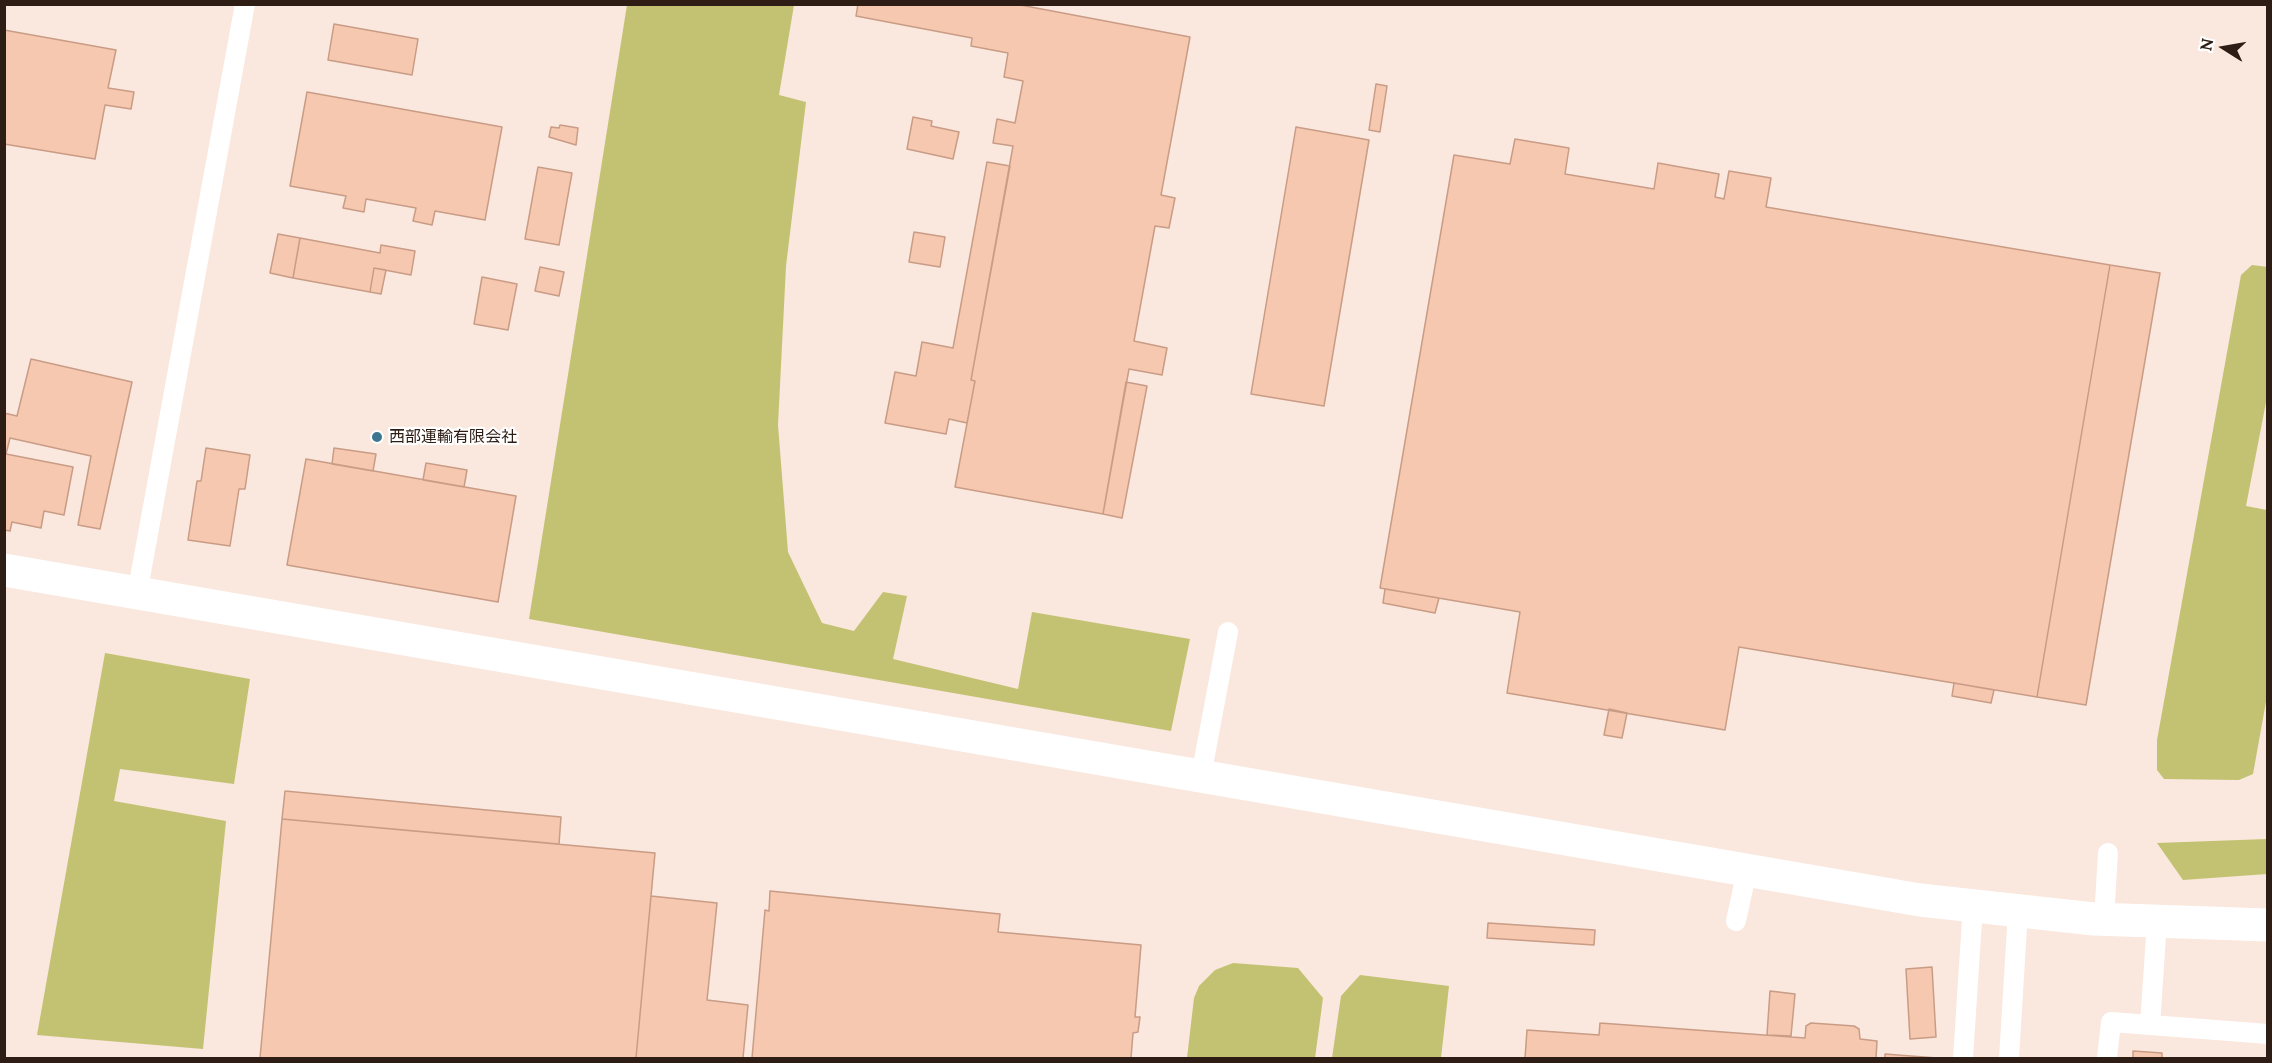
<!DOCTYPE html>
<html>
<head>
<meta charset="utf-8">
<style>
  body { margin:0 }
  #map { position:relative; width:2272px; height:1063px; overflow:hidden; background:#fae7dd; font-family:Lora,serif }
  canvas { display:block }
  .frame { position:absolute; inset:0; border:6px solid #2e1d14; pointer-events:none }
  .north { position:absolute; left:2194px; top:18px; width:60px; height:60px; -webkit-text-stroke:4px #fff; paint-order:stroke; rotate:281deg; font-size:16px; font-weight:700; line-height:24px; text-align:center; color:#2e1d14 }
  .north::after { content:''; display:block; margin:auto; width:21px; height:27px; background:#2e1d14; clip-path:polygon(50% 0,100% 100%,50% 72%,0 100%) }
</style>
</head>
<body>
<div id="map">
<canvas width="2272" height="1063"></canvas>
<div class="frame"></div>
<div class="north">N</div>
</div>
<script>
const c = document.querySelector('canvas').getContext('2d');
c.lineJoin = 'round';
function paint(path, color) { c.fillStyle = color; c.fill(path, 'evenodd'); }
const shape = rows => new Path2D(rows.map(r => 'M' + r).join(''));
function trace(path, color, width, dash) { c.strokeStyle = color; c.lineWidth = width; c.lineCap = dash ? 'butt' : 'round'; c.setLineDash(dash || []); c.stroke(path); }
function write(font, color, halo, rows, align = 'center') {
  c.font = font + ' Lora,"Noto Sans JP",serif'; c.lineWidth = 4.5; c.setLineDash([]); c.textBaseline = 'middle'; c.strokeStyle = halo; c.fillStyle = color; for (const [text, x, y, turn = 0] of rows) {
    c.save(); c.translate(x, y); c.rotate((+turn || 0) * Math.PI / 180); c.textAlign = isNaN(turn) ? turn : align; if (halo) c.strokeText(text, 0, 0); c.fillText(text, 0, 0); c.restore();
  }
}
paint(shape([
  [627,5,794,5,779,95,806,102,786,266,778,425,788,552,822,623,854,631,883,592,907,596,893,659,1018,689,1032,612,1190,639,1171,731,529,619],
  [2252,265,2268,267,2267,397,2246,506,2267,510,2267,696,2253,774,2239,780,2164,779,2157,770,2157,740,2241,275],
  [105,653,250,679,234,784,120,769,114,801,226,821,203,1049,37,1035],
  [2267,839,2267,874,2183,880,2157,843],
  [1233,963,1298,968,1323,998,1315,1058,1187,1058,1194,998,1199,986,1215,970],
  [1360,975,1449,986,1441,1058,1332,1058,1341,996]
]), '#c3c272');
const building = shape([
  [858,4,1015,4,1190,37,1161,195,1175,198,1169,228,1155,226,1134,341,1167,348,1162,375,1129,369,1103,514,955,487,975,381,971,380,1013,146,993,143,997,119,1015,123,1023,81,1004,77,1008,53,971,46,972,38,856,16,858,4],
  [334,24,418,39,412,75,328,60,334,24],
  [4,30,116,50,108,88,134,92,131,109,105,105,95,159,4,144,4,30],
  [1376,84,1387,86,1380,132,1369,130,1376,84],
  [307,92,502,127,485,220,435,211,432,225,413,221,416,208,366,199,364,212,343,208,346,196,290,186,307,92],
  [913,117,932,121,931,126,959,132,953,159,907,149,913,117],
  [560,125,578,128,576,145,549,137,551,127,559,128,560,125],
  [1296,127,1369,140,1324,406,1251,394,1296,127],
  [1515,139,1569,148,1565,174,1654,189,1658,163,1719,174,1715,197,1724,199,1729,171,1771,178,1766,207,2110,265,2037,697,1739,647,1725,730,1507,693,1520,612,1380,588,1454,155,1510,164,1515,139],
  [987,162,1010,166,971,380,975,381,967,423,949,419,946,434,885,423,895,372,916,376,922,342,953,348,987,162],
  [538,167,572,173,559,245,525,239,538,167],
  [914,232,945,237,940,267,909,262,914,232],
  [278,234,300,238,293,278,270,273,278,234],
  [300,238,380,253,381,245,415,251,411,275,374,268,370,292,293,278,300,238],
  [2110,265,2160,273,2086,705,2037,697,2110,265],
  [540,267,564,272,559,296,535,291,540,267],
  [374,268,386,270,381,294,370,292,374,268],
  [482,277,517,284,508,330,474,324,482,277],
  [31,359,132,382,100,529,78,525,91,456,10,438,6,454,73,467,64,515,44,511,41,528,12,522,10,531,4,530,4,413,17,416,31,359],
  [1126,382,1147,386,1122,518,1103,514,1126,382],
  [206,448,250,455,245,489,239,489,230,546,188,540,197,481,201,481,206,448],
  [334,448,376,454,373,471,332,464,334,448],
  [306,459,516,496,498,602,287,565,306,459],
  [426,463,467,470,464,487,423,480,426,463],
  [1385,589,1439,598,1435,613,1383,603,1385,589],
  [1954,683,1994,690,1991,703,1952,696,1954,683],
  [1609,709,1627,713,1622,738,1604,735,1609,709],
  [285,791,561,817,559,844,282,819,285,791],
  [282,819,655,853,636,1058,260,1058,282,819],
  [770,891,1000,914,998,932,1141,945,1135,1017,1140,1017,1138,1032,1133,1033,1131,1058,752,1058,765,910,769,911,770,891],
  [651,896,717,903,707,1000,748,1005,743,1058,636,1058,651,896],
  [1488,923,1595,930,1594,945,1487,938,1488,923],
  [1932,967,1936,1037,1910,1039,1906,969,1932,967],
  [1770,991,1795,994,1791,1036,1767,1035,1770,991],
  [1600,1023,1805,1038,1806,1026,1811,1023,1854,1026,1859,1029,1860,1039,1877,1041,1876,1058,1525,1058,1527,1030,1599,1035,1600,1023],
  [2133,1051,2162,1053,2162,1058,2133,1058,2133,1051],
  [1885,1054,1937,1058,1885,1058,1885,1054]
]);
paint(building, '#f7c8b0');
trace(building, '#c99c86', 1.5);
trace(shape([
  [137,594,245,4],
  [1201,776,1228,632],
  [2104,919,2108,853],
  [1736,921,1747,870],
  [2150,1025,2157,921],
  [1963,1058,1973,905],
  [2009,1058,2018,911],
  [2107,1058,2111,1022,2268,1034]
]), '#fff', 20);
trace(shape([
  [4,570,1920,900,2094,919,2268,925]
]), '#fff', 33);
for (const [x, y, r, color] of [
  [377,437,6,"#3c768f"]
]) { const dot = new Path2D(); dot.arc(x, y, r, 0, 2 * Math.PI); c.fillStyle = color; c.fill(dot); trace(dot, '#fff', 2); }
write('16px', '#2e1d14', '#fff', [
  ["西部運輸有限会社",389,437]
], 'left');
</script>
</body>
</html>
